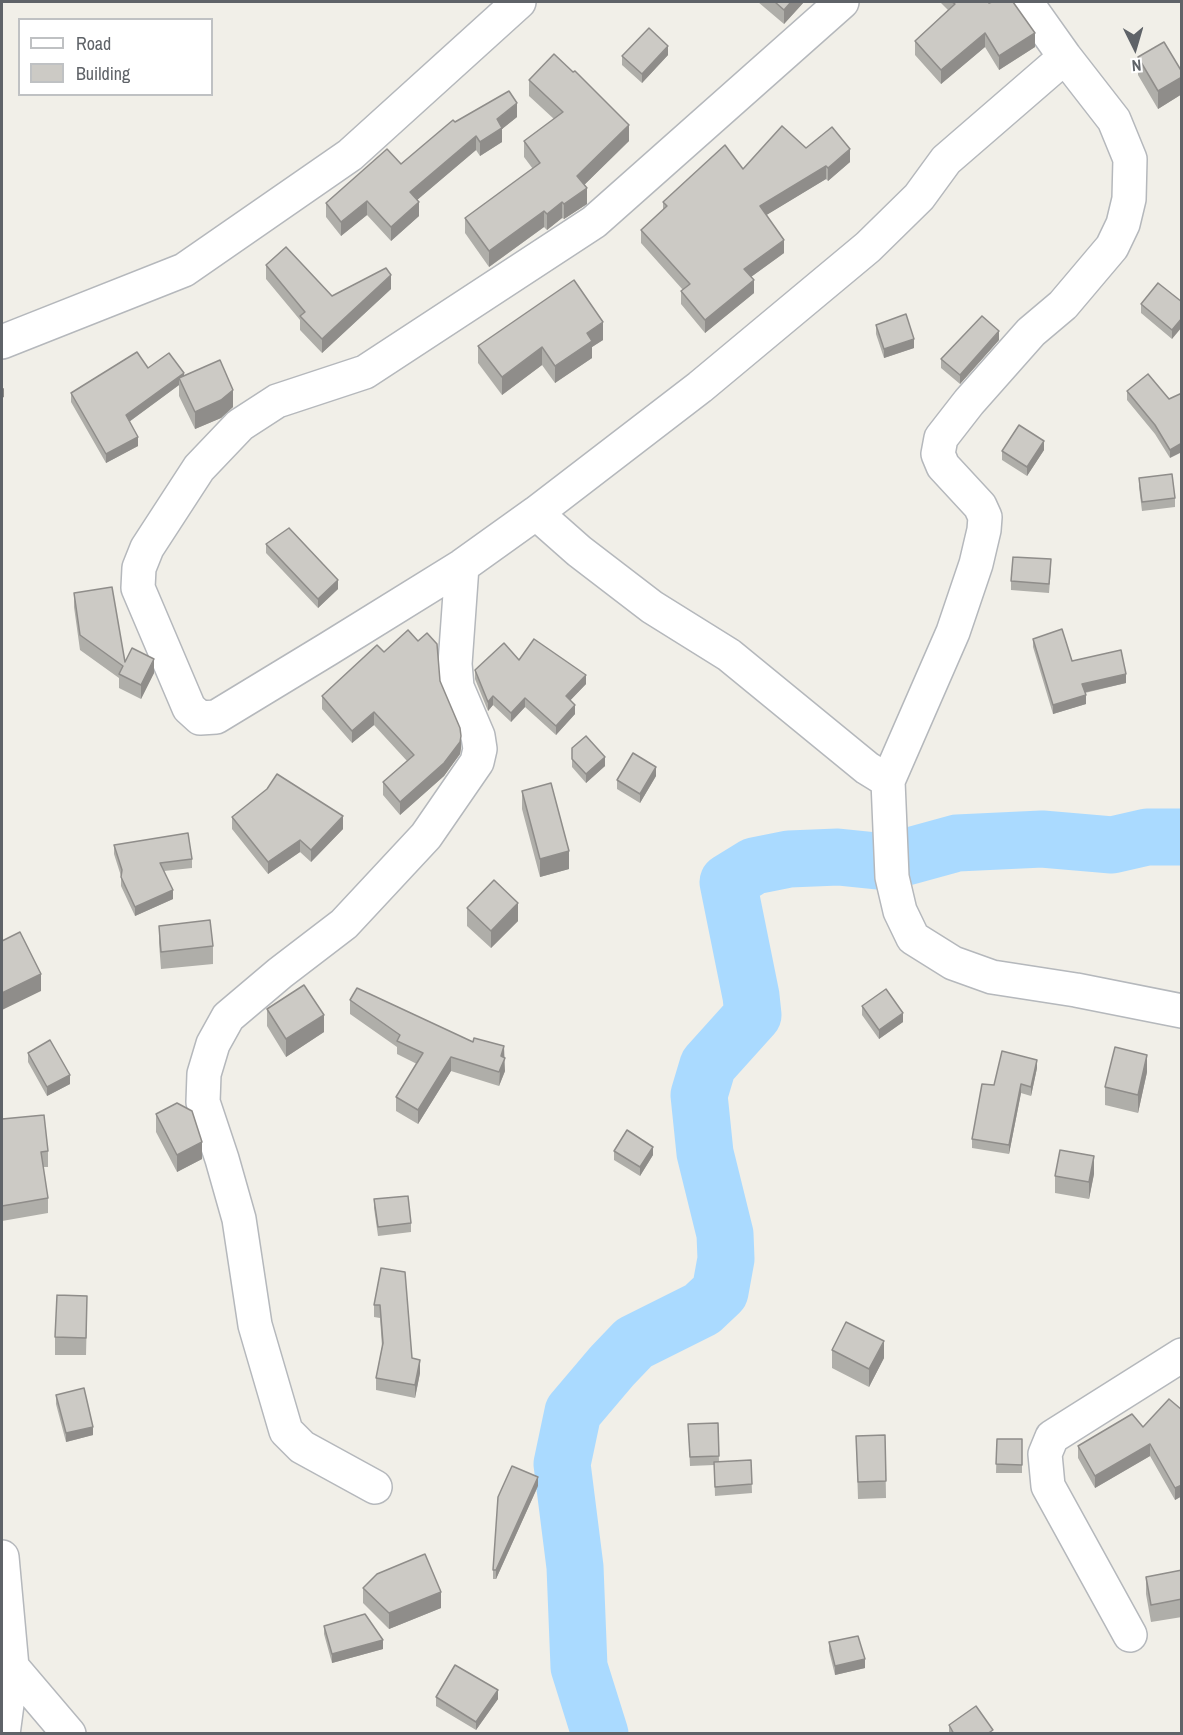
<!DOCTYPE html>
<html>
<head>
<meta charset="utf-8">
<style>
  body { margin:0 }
  #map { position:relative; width:1183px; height:1735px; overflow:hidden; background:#f1efe8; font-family:"Archivo Narrow",sans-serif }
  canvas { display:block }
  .frame { position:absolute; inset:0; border:3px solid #5f6368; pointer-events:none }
  .legend { position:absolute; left:18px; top:18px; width:195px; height:78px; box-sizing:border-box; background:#fff; border:2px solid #bfc1c3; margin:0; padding:8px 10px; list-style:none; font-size:18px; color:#5f6368 }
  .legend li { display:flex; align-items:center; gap:12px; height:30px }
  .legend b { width:30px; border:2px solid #bfc1c3 }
  .north { position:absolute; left:1105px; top:18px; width:60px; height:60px; -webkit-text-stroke:4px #fff; paint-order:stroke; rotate:175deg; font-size:16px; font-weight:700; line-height:24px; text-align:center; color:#5f6368 }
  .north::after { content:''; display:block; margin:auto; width:21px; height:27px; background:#5f6368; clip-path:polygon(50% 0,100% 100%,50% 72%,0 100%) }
</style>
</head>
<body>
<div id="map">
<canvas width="1183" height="1735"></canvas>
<div class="frame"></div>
<ul class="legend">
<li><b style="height:8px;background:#fff"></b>Road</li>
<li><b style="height:16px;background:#cccac5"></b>Building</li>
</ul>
<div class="north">N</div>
</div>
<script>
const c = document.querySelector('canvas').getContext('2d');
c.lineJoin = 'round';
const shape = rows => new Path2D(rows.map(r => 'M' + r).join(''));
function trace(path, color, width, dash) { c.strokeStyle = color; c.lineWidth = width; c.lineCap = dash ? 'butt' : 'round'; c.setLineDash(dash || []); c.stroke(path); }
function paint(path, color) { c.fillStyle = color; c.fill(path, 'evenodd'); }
trace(shape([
  [906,857,957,843,1042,839,1112,845,1147,837,1182,837],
  [600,1734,579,1667,575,1567,562,1464,573,1412,612,1366,634,1343,702,1309,720,1292,726,1259,725,1234,705,1153,699,1095,708,1065,753,1015,751,996,728,882,754,866,789,859,838,857,877,861]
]), '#aadaff', 57);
const minor = shape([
  [842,2,594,222,365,372,277,401,240,425,199,468,147,548,139,568,138,588,189,708,200,718,216,717,328,649,462,566,536,513,700,387,868,247,919,197,946,160,1065,57],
  [2,342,184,270,350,155,519,2],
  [536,513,579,551,652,607,729,655,867,768,888,781,892,877,900,911,913,938,953,963,992,977,1076,990,1182,1011],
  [888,781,953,632,976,564,984,530,985,517,980,506,943,466,938,454,941,438,969,402,1031,332,1063,305,1112,247,1123,224,1129,199,1130,159,1114,120,1065,57,1026,2],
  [375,1487,302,1447,286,1431,255,1325,239,1219,222,1159,203,1102,204,1074,213,1044,228,1017,280,973,344,924,426,836,477,762,480,749,478,736,457,687,455,664,462,566],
  [2,1557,12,1667,3,1734],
  [1130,1635,1048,1486,1045,1454,1052,1437,1182,1355],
  [12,1667,69,1734]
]);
trace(minor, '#b5b8bc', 36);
trace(minor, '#fff', 33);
paint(shape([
  [758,2,804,2,784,24],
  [940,2,988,2,1035,47,999,70,985,47,941,84,915,55,915,41,948,10],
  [668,55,642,83,622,65,622,56],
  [1138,57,1182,72,1182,94,1158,109,1138,75],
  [529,80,629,141,584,185,587,204,564,219,562,218,547,230,544,227,489,267,465,233,465,218,533,169,524,157,524,141,554,119,529,96],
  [517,117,502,129,502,142,480,156,476,150,417,200,419,216,391,241,367,215,341,236,326,217,326,203,401,164,455,122],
  [806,148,850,162,828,181,826,179,766,215,784,253,751,277,754,293,705,333,681,304,681,291,683,290,641,243,641,230,663,210,663,202,743,169],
  [266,265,332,296,391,289,322,353,300,330,300,320,266,279],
  [1182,302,1172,339,1141,313,1141,304],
  [876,325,914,348,884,358,876,334],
  [603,340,592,347,592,358,555,383,542,365,502,395,478,363,478,346],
  [999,340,960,384,941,368,941,359],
  [148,368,184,376,233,407,221,418,195,429,179,396,179,385,129,422,138,446,106,463,71,402,71,393],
  [1127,391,1169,399,1182,393,1170,458,1155,434,1127,400],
  [1044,450,1027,476,1002,460,1002,451],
  [1139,478,1175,498,1175,507,1142,511,1139,487],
  [266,544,338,589,318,608,266,553],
  [1051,568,1049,593,1011,590,1011,581],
  [74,593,125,662,154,673,141,699,119,688,119,678,80,650,74,607],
  [1033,639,1072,661,1126,683,1085,693,1086,704,1053,714,1033,647],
  [519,660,586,684,570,700,575,714,556,735,525,707,511,722,493,705,488,711,475,679,475,670],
  [440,681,461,748,460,754,444,776,400,815,383,795,383,782,407,761,374,725,352,743,322,709,322,696],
  [572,748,605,766,586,783,572,767],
  [656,776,640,803,617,789,617,780],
  [522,791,569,869,540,877,522,809],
  [232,817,343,829,311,862,300,852,268,874,232,829],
  [114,845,192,859,192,868,164,871,173,899,135,916,121,886,121,876,114,854],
  [467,908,518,921,491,948,467,926],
  [159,926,213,946,213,964,161,969,159,943],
  [350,1000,505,1071,499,1086,451,1071,418,1124,396,1111,396,1097,417,1064,397,1054,397,1047,350,1014],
  [862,1006,903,1022,879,1039,862,1015],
  [267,1009,324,1032,286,1057,267,1026],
  [28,1053,70,1084,47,1096,28,1062],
  [1037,1068,1031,1096,1021,1093,1009,1154,972,1148,972,1139,994,1085],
  [1147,1072,1138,1113,1105,1105,1105,1087],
  [156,1114,202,1159,177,1172,156,1132],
  [2,1119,48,1151,48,1167,43,1167,48,1198,48,1213,2,1221],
  [614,1151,653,1155,640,1176,614,1160],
  [1094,1174,1089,1199,1055,1193,1055,1176],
  [374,1199,411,1223,411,1232,378,1236,374,1208],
  [381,1268,412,1358,420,1373,415,1398,376,1390,376,1378,382,1347,380,1318,374,1317,374,1305],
  [87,1313,86,1355,55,1355,55,1337],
  [832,1350,884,1358,869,1387,832,1368],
  [56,1395,93,1435,66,1442,56,1404],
  [1182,1410,1182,1496,1175,1500,1150,1456,1095,1488,1078,1458,1078,1446,1143,1427],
  [718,1423,719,1462,751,1460,752,1493,715,1496,714,1465,690,1466,688,1424],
  [885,1435,886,1498,858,1499,856,1436],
  [997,1439,1022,1439,1022,1473,996,1473],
  [538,1486,496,1579,493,1579,493,1570],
  [1182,1570,1182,1617,1151,1622,1146,1594,1146,1577],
  [363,1588,441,1608,389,1629,363,1603],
  [324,1626,383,1649,332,1663,324,1634],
  [829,1642,865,1668,835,1675,829,1651],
  [436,1697,498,1699,476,1730,436,1706],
  [949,1725,993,1734,949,1734]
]), '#afaea9');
paint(shape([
  [791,2,804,2,784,24,784,10],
  [985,33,985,47,941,84,941,70],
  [1035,33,1035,47,999,70,999,56],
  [668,46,668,55,642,83,642,74],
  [1182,77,1182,94,1158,109,1158,91],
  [517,103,517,117,502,129,502,142,480,156,480,142,497,119],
  [629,125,629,141,577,192,577,176],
  [476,136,476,150,410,206,410,192],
  [850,149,850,162,828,181,828,168],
  [826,166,826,179,760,219,760,206],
  [587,188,587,204,564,219,564,204],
  [367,201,367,215,341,236,341,222],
  [419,202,419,216,391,241,391,227],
  [562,202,562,218,547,230,547,214],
  [544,211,544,227,489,267,489,251],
  [784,240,784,253,744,282,744,269],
  [391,275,391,289,322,353,322,339],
  [754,280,754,293,705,333,705,320],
  [1182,318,1182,327,1172,339,1172,330],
  [603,322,603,340,592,347,592,358,555,383,555,366,587,333],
  [999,331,999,340,960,384,960,375],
  [914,339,914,348,884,358,884,349],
  [542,347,542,365,502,395,502,377],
  [184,373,184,382,179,378,179,385,126,424,126,415],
  [4,388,4,397,2,398,2,389],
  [233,390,233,407,221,418,195,429,195,412],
  [138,437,138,446,106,463,106,454],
  [1044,441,1044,450,1027,476,1027,467],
  [1182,443,1182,452,1170,458,1170,450],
  [338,580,338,589,318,608,318,599],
  [154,659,154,673,141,699,141,685],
  [1126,674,1126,683,1082,693,1082,684],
  [586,675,586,684,566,705,566,696],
  [1086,695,1086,704,1053,714,1053,705],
  [493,696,493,705,488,711,488,702],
  [525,698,525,707,511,722,511,713],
  [575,705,575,714,556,735,556,726],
  [374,712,374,725,352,743,352,731],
  [461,736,461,748,460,754,444,776,400,815,400,802],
  [605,757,605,766,586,783,586,774],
  [656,767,656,776,640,803,640,794],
  [343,816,343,829,311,862,311,850],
  [300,840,300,852,268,874,268,862],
  [569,851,569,869,540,877,540,859],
  [173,890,173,899,135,916,135,907],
  [518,903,518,921,491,948,491,931],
  [41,974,41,991,2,1010,2,993],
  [903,1013,903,1022,879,1039,879,1030],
  [324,1015,324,1032,286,1057,286,1039],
  [504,1046,505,1071,499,1086,501,1056],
  [1147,1055,1147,1072,1138,1113,1138,1095],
  [451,1057,451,1071,418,1124,418,1110],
  [1037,1060,1037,1068,1031,1096,1031,1087],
  [70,1075,70,1084,47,1096,47,1087],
  [1021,1084,1021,1093,1009,1154,1009,1145],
  [202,1142,202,1159,177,1172,177,1155],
  [653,1147,653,1155,640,1176,640,1167],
  [1094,1156,1094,1174,1089,1199,1089,1182],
  [884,1341,884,1358,869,1387,869,1369],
  [420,1360,420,1373,415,1398,415,1385],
  [93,1427,93,1435,66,1442,66,1433],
  [1150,1444,1150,1456,1095,1488,1095,1476],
  [538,1477,538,1486,496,1579,496,1570],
  [1182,1485,1182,1496,1175,1500,1175,1488],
  [441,1592,441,1608,389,1629,389,1613],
  [383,1640,383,1649,332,1663,332,1654],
  [865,1659,865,1668,835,1675,835,1666],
  [498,1690,498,1699,476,1730,476,1722]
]), '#8f8d8a');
const building = shape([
  [775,2,791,2,784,10,775,2],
  [952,2,988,2,989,3,992,2,1013,2,1035,33,999,56,985,33,941,70,915,41,955,4,952,2],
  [649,28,668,46,642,74,622,56,649,28],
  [1164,42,1182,72,1182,77,1158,91,1138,57,1164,42],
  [554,54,573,72,575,71,629,125,577,176,587,188,564,204,562,202,547,214,544,211,489,251,465,218,540,163,524,141,563,112,529,80,554,54],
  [509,91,517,103,497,119,502,128,480,142,476,136,410,192,419,202,391,227,367,201,341,222,326,203,387,149,401,164,453,120,455,122,509,91],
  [782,126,806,148,832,127,850,149,828,168,826,166,760,206,784,240,744,269,754,280,705,320,681,291,690,284,641,230,667,206,663,202,725,145,743,169,782,126],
  [286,247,332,296,386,268,391,275,322,339,300,316,305,312,266,265,286,247],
  [574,280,603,322,587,333,592,341,555,366,542,347,502,377,478,346,574,280],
  [1158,283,1182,302,1182,318,1172,330,1141,304,1158,283],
  [906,314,914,339,884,349,876,325,906,314],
  [982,316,999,331,960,375,941,359,982,316],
  [137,352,148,368,169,353,184,373,126,415,138,437,106,454,71,393,137,352],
  [220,360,233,390,221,400,195,412,179,378,220,360],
  [1148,374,1169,399,1182,393,1182,443,1170,450,1155,425,1127,391,1148,374],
  [1019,425,1044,441,1027,467,1002,451,1019,425],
  [1172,474,1175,498,1142,502,1139,478,1172,474],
  [289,528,338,580,318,599,266,544,289,528],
  [1013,557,1051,559,1049,584,1011,581,1013,557],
  [112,587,125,662,132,648,154,659,141,685,119,674,123,666,80,635,74,593,112,587],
  [1062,629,1072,661,1121,650,1126,674,1082,684,1086,695,1053,705,1033,639,1062,629],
  [408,630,418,641,427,633,437,644,440,681,460,728,461,736,460,742,444,763,400,802,383,782,414,755,374,712,352,731,322,696,377,645,384,652,408,630],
  [534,639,586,675,566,696,575,705,556,726,525,698,511,713,493,696,488,702,475,670,504,643,519,660,534,639],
  [586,736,605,757,586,774,572,759,572,748,586,736],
  [633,753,656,767,640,794,617,780,633,753],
  [277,774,343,816,311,850,300,840,268,862,232,817,267,789,277,774],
  [551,783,569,851,540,859,522,791,551,783],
  [188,833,192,859,160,863,173,890,135,907,121,877,122,870,114,845,188,833],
  [494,880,518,903,491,931,467,908,494,880],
  [210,920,213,946,161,952,159,926,210,920],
  [20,932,41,974,2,993,2,941,20,932],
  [304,985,324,1015,286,1039,267,1009,304,985],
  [357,988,473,1042,474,1038,504,1046,501,1056,505,1058,499,1072,451,1057,418,1110,396,1097,423,1053,397,1041,400,1035,350,1000,357,988],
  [886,989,903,1013,879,1030,862,1006,886,989],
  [50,1040,70,1075,47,1087,28,1053,50,1040],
  [1115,1047,1147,1055,1138,1095,1105,1087,1115,1047],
  [1002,1051,1037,1060,1031,1087,1021,1084,1009,1145,972,1139,982,1084,994,1085,1002,1051],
  [177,1103,192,1111,202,1142,177,1155,156,1114,177,1103],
  [44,1115,48,1151,41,1152,48,1198,2,1206,2,1119,44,1115],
  [627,1130,653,1147,640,1167,614,1151,627,1130],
  [1060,1150,1094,1156,1089,1182,1055,1176,1060,1150],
  [408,1196,411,1223,378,1227,374,1199,408,1196],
  [381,1268,405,1272,412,1358,420,1360,415,1385,376,1378,383,1343,380,1305,374,1305,381,1268],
  [57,1295,87,1296,86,1338,55,1337,57,1295],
  [846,1322,884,1341,869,1369,832,1350,846,1322],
  [84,1388,93,1427,66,1433,56,1395,84,1388],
  [1169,1399,1182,1410,1182,1485,1175,1488,1150,1444,1095,1476,1078,1446,1132,1414,1143,1427,1169,1399],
  [718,1423,719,1456,690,1457,688,1424,718,1423],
  [885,1435,886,1481,858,1482,856,1436,885,1435],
  [997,1439,1022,1439,1022,1465,996,1464,997,1439],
  [751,1460,752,1484,715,1487,714,1462,751,1460],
  [512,1466,538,1477,496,1570,493,1570,498,1497,512,1466],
  [425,1554,441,1592,389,1613,363,1588,377,1574,425,1554],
  [1182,1570,1182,1599,1151,1605,1146,1577,1182,1570],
  [365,1614,383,1640,332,1654,324,1626,365,1614],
  [858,1636,865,1659,835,1666,829,1642,858,1636],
  [455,1665,498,1690,476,1722,436,1697,455,1665],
  [976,1706,993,1730,987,1734,954,1734,949,1725,976,1706]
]);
paint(building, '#cccac5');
trace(building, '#8f8d8a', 1.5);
</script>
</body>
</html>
